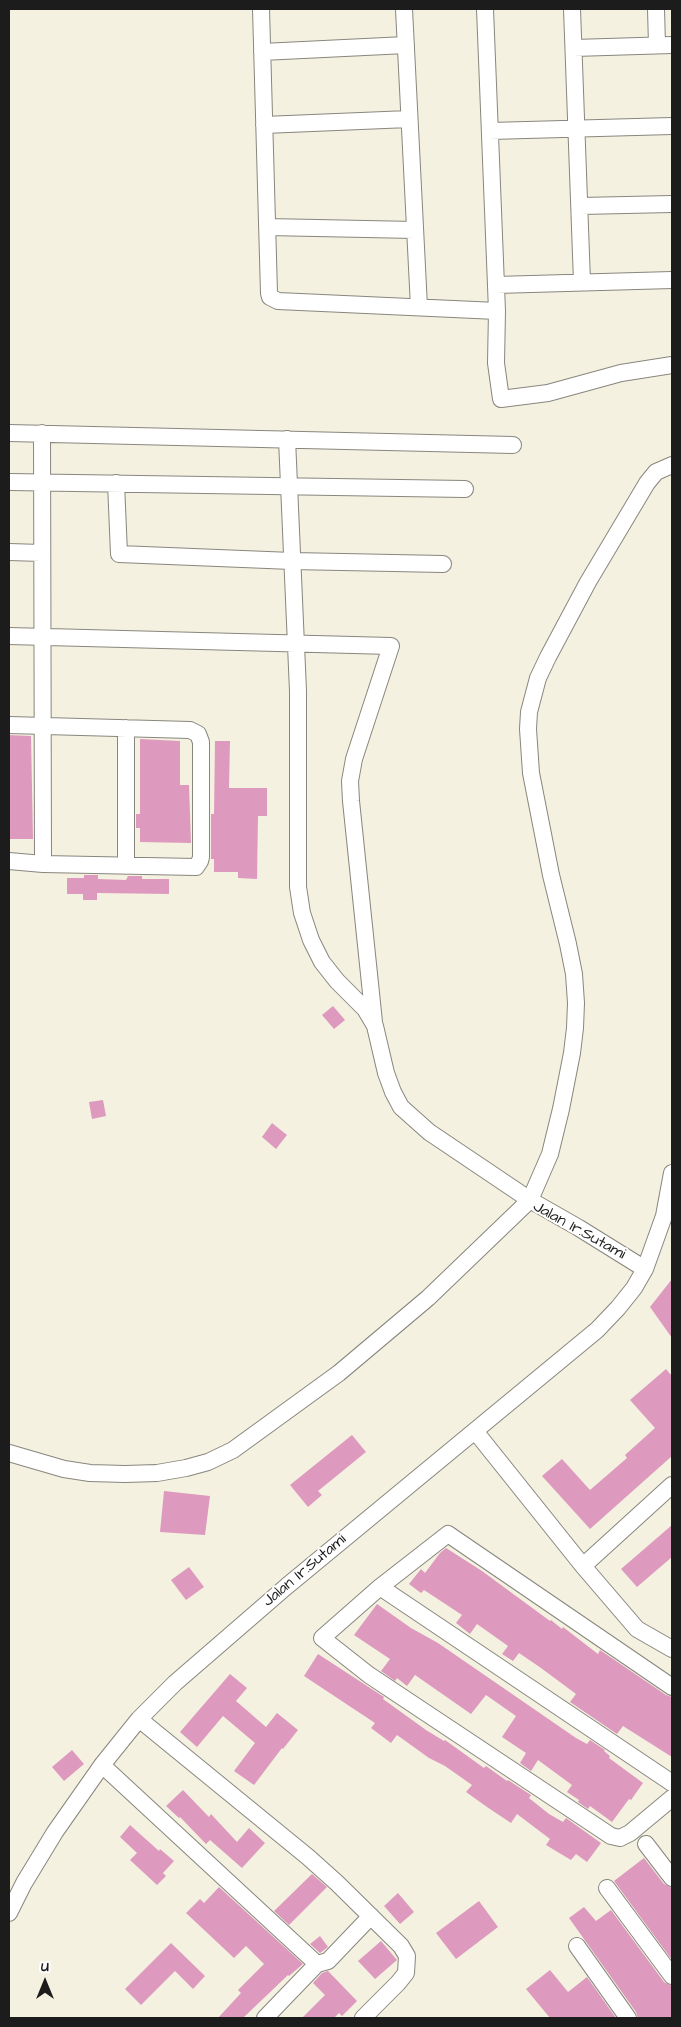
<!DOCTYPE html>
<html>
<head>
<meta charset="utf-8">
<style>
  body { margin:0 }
  #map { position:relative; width:681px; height:2027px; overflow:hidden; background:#f4f1e0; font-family:"Architects Daughter",sans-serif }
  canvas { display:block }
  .frame { position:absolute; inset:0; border:10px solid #1c1c1c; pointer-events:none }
  .north { position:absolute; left:20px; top:1957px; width:50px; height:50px; -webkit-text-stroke:4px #fff; paint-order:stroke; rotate:0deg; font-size:14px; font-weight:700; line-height:20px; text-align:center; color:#1c1c1c }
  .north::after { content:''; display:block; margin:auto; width:18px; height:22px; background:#1c1c1c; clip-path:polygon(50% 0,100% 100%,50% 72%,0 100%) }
</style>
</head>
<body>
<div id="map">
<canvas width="681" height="2027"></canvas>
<div class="frame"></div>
<div class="north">U</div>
</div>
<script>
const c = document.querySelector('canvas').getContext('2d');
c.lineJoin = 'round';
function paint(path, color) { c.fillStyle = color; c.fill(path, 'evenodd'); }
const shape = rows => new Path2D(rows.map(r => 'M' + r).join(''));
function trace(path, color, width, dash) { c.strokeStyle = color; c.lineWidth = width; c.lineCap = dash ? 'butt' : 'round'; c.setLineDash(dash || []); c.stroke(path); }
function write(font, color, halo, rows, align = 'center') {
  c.font = font + ' "Architects Daughter",sans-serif'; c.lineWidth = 4; c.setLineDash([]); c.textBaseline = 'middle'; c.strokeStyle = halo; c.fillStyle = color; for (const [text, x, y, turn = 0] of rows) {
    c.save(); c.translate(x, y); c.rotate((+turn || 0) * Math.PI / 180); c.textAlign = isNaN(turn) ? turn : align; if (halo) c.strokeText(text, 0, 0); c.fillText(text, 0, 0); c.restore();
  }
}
paint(shape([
  [9,735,31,736,33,839,9,839],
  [140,739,180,741,180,785,189,785,191,843,140,842,140,828,136,828,136,814,140,814],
  [215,741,230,741,229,788,267,788,267,816,258,816,257,879,238,878,238,872,214,872,214,859,211,859,211,814,214,814],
  [84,875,98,875,98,879,126,880,128,876,142,876,142,879,169,879,169,894,97,893,97,900,83,900,83,894,67,894,67,878,84,878],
  [333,1006,345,1020,334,1029,322,1015],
  [103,1100,106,1116,92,1119,89,1102],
  [272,1123,287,1135,276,1149,262,1137],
  [672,1279,672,1338,650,1307],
  [666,1369,672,1376,672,1456,590,1529,542,1476,562,1459,590,1490,627,1458,625,1455,655,1428,630,1400],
  [352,1435,366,1452,318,1491,322,1495,308,1507,290,1485],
  [164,1491,210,1496,205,1535,160,1532],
  [672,1525,672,1557,637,1587,621,1569],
  [446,1548,482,1571,550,1621,551,1620,562,1629,563,1627,598,1654,600,1650,666,1695,672,1697,672,1757,623,1726,617,1734,570,1702,576,1694,541,1668,519,1653,513,1661,502,1654,508,1646,477,1624,470,1634,456,1623,462,1615,424,1590,421,1593,409,1584,421,1569,425,1573,440,1553],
  [189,1567,204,1587,186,1600,171,1580],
  [377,1604,411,1628,438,1643,576,1738,587,1744,590,1740,605,1750,604,1751,610,1756,609,1758,643,1783,631,1800,629,1799,612,1822,590,1806,588,1809,578,1802,579,1800,567,1792,572,1785,538,1760,531,1771,520,1763,526,1753,502,1737,516,1716,486,1695,471,1714,415,1675,407,1686,397,1678,395,1681,381,1671,390,1659,354,1635],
  [318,1654,384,1697,383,1699,426,1730,444,1741,445,1740,484,1768,486,1766,507,1781,508,1780,531,1795,529,1798,549,1814,563,1822,566,1818,601,1843,587,1862,576,1854,571,1860,546,1845,550,1839,517,1814,511,1823,487,1807,466,1792,472,1785,445,1766,429,1758,397,1735,391,1743,371,1728,375,1723,304,1676],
  [230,1674,247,1688,236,1701,266,1727,277,1713,298,1730,283,1749,282,1748,254,1785,234,1771,255,1743,223,1716,197,1747,180,1732],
  [72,1750,84,1764,64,1781,52,1767],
  [183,1790,209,1817,211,1814,237,1842,249,1828,265,1843,242,1868,210,1840,206,1844,180,1817,179,1818,166,1806],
  [130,1825,159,1851,160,1849,174,1861,163,1873,166,1876,157,1885,130,1860,137,1853,120,1837],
  [644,1858,664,1884,672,1888,672,1960,614,1881],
  [312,1874,327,1887,289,1925,274,1911],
  [219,1887,303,1964,289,1976,288,1975,243,2018,218,2018,241,1993,238,1990,264,1964,246,1946,234,1958,186,1913,200,1899,204,1903],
  [398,1893,414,1912,400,1924,384,1906],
  [479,1901,498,1927,456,1959,436,1933],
  [584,1907,596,1921,611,1910,664,1982,672,1986,672,2018,638,2018,636,2012,569,1918],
  [320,1936,328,1947,320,1953,310,1944],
  [381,1941,397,1960,375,1979,358,1961],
  [171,1943,205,1976,193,1989,175,1971,141,2005,125,1989],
  [550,1970,568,1992,587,1977,616,2018,550,2018,526,1989],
  [328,1971,357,2001,342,2016,339,2013,334,2018,302,2018,325,1995,313,1983,322,1973]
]), '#dd9abe');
const minor = shape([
  [261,9,269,293,270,297,278,301,497,311],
  [404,9,419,307],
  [485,9,497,311,496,363,501,399,548,393,621,373,672,365],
  [572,9,582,282],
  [656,9,657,45],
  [574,48,672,45],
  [262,52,406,45],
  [264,125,409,119],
  [490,131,672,126],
  [580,206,672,204],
  [267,227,415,230],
  [496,285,672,280],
  [9,433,513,445],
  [42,433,43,864],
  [287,439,298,691,298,887,302,913,311,940,322,962,337,981,365,1009,375,1026,386,1073,393,1092,401,1107,429,1132,530,1200,550,1154,561,1109,572,1053,575,1028,576,1003,574,974,568,944,551,875,531,773,528,729,529,712,538,678,548,657,588,582,647,483,656,472,672,465],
  [9,482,465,489],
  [116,483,119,554,292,561,443,564],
  [9,552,41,553],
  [9,636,391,646,354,759,350,781,351,801,374,1022],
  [9,725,190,730,198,734,201,742,201,857,200,861,196,867,43,864,9,861],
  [126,866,126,728],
  [475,1431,583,1566,637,1629,672,1649],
  [9,1453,64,1469,90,1473,125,1474,157,1473,186,1468,208,1462,233,1450,339,1373,428,1298,530,1200,579,1228,645,1269],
  [583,1566,672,1485],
  [380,1587,672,1783],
  [672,1687,448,1534,380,1587,322,1638,369,1675,611,1836,620,1838,630,1833,672,1798],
  [139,1719,308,1857,337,1883,401,1946,407,1956,406,1973,398,1983,363,2018],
  [102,1765,317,1964],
  [646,1844,672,1878],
  [607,1888,672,1976],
  [9,1913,24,1883,55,1832,102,1765,139,1719,175,1683,287,1586,597,1330,618,1308,634,1288,645,1269,664,1216,672,1173],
  [577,1946,628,2018],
  [265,2018,317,1964,328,1961,371,1916]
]);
trace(minor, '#88867e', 18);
trace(minor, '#fff', 16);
write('16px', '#1c1c1c', '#fff', [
  ["Jalan Ir.Sutami",579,1231,29],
  ["Jalan Ir.Sutami",305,1571,-40]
]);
</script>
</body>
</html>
